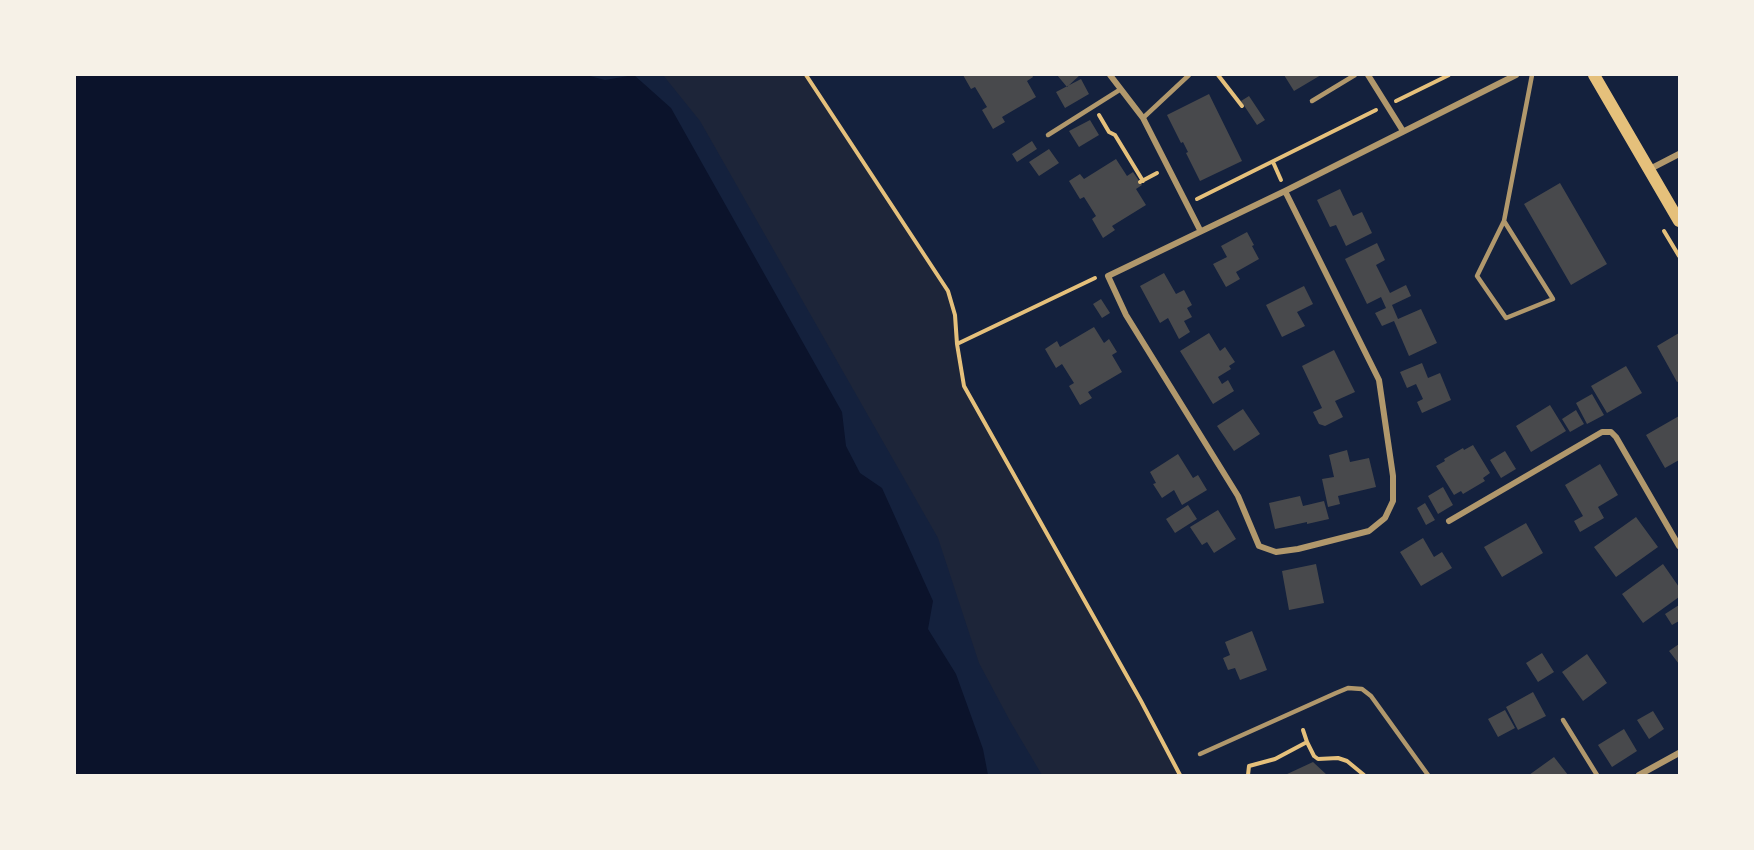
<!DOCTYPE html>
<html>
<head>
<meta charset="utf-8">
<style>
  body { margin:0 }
  #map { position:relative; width:1754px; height:850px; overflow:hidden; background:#14213d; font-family:"IBM Plex Sans",sans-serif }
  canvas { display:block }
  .frame { position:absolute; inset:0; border:76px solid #f6f1e7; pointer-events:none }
</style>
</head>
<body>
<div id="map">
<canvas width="1754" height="850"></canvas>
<div class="frame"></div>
</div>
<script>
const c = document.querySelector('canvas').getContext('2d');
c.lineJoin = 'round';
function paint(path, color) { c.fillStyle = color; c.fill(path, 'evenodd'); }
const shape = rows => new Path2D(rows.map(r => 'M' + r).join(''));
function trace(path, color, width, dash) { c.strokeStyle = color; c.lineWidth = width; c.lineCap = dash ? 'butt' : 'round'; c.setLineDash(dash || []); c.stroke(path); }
paint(shape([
  [663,75,806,75,948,291,955,315,964,386,1141,701,1180,775,1042,775,1010,721,979,663,938,538,700,121]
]), '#1d2539');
paint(shape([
  [75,75,586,75,605,80,634,75,671,108,842,412,846,446,860,473,882,488,933,601,928,629,956,674,983,749,988,775,75,775]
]), '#0b132b');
paint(shape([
  [963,75,1032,75,1033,77,1027,81,1036,97,1002,117,1005,122,993,129,982,110,987,107,975,87,971,89],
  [1057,75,1080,75,1067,87],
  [1284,75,1321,75,1294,91],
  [1081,79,1089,94,1065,108,1056,92],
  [1209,94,1242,161,1200,181,1186,153,1188,152,1183,142,1181,143,1167,115],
  [1249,96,1265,120,1257,125,1241,101],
  [1090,120,1099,135,1079,147,1069,131],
  [1032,141,1037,149,1017,162,1012,154],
  [1049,149,1059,163,1039,176,1029,162],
  [1116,159,1127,176,1133,172,1142,185,1136,189,1146,205,1112,226,1115,230,1103,238,1092,219,1096,216,1084,197,1080,199,1069,181,1080,174,1084,179],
  [1560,183,1607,264,1571,285,1524,204],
  [1340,189,1353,216,1362,212,1372,233,1346,246,1336,225,1330,227,1317,200],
  [1247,232,1254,245,1252,246,1259,259,1236,272,1240,279,1226,287,1213,264,1227,257,1221,246],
  [1377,243,1385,260,1376,265,1390,293,1406,285,1411,296,1392,305,1398,319,1421,309,1437,343,1409,356,1394,321,1382,326,1375,313,1386,308,1381,297,1367,304,1345,259],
  [1164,273,1176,294,1184,290,1192,305,1187,308,1192,317,1184,321,1190,332,1179,339,1168,318,1160,323,1140,286],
  [1304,286,1313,304,1297,312,1305,326,1282,337,1266,305],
  [1101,299,1110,313,1102,318,1093,304],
  [1094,327,1104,343,1109,339,1117,352,1112,355,1122,372,1088,392,1092,398,1080,405,1069,386,1074,383,1062,364,1056,368,1045,349,1057,341,1060,347],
  [1209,333,1220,351,1225,347,1235,362,1229,366,1231,369,1218,377,1222,384,1228,380,1234,391,1213,404,1180,351],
  [1679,333,1679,381,1677,382,1657,346],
  [1334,350,1355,392,1335,401,1343,417,1325,426,1319,424,1313,412,1322,408,1302,366],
  [1422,363,1428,378,1440,373,1451,400,1422,413,1417,402,1423,399,1416,384,1407,388,1400,372],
  [1626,366,1642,393,1607,413,1591,386],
  [1592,394,1604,415,1587,424,1576,403],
  [1550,405,1566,431,1531,452,1516,426],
  [1243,409,1260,434,1234,451,1217,426],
  [1576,410,1584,424,1570,432,1562,419],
  [1679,416,1679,460,1665,468,1646,435],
  [1473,445,1490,473,1483,478,1485,481,1463,494,1461,491,1454,495,1436,466,1445,461,1444,459,1463,448,1464,450],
  [1347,450,1350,462,1369,458,1376,487,1338,496,1340,504,1328,507,1322,479,1334,477,1329,455],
  [1505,451,1516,469,1501,478,1490,460],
  [1178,454,1193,478,1198,475,1207,490,1182,505,1174,490,1162,498,1153,484,1156,483,1150,472],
  [1600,464,1618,495,1598,507,1604,518,1580,532,1574,521,1583,516,1565,485],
  [1443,487,1453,505,1438,514,1428,496],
  [1300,496,1303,506,1324,501,1329,519,1307,524,1307,522,1275,529,1269,503],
  [1425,503,1435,520,1426,525,1417,508],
  [1188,505,1197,519,1175,533,1166,519],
  [1218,510,1236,539,1214,553,1207,542,1202,545,1190,527],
  [1636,517,1658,547,1616,577,1594,547],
  [1526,523,1543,553,1502,577,1484,547],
  [1423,538,1434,557,1442,552,1452,568,1421,586,1400,552],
  [1316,564,1324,603,1289,610,1282,571],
  [1663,564,1679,587,1679,597,1643,623,1622,594],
  [1679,605,1679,621,1672,625,1665,614],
  [1252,631,1267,670,1240,680,1235,668,1228,670,1223,658,1230,655,1225,642],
  [1679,644,1679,664,1669,651],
  [1542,653,1554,672,1538,682,1526,663],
  [1587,654,1607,683,1583,701,1562,672],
  [1533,692,1546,716,1518,730,1506,707],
  [1505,710,1515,728,1498,737,1488,719],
  [1653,711,1664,729,1649,739,1637,720],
  [1624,729,1637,751,1612,767,1598,745],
  [1554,757,1568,775,1529,775],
  [1313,762,1327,775,1285,775]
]), '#48494c');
trace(shape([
  [806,75,948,291,955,315,957,344,964,386,1141,701,1180,775],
  [1218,75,1242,106],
  [1396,101,1449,75],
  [1099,115,1109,132,1115,135,1143,181],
  [1273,162,1281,180],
  [1140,182,1157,173],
  [1197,199,1376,110],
  [1664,231,1679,256],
  [957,344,1095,278],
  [1303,730,1307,742],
  [1248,775,1249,766,1275,759,1307,742,1314,756,1318,759,1338,758,1347,761,1364,775]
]), '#e5c07b', 4);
trace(shape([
  [1312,101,1355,75],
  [1143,118,1189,75],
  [1048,135,1121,89],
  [1504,221,1553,299,1506,318,1477,276,1504,221,1532,75],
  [1563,720,1597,775],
  [1200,754,1336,693,1348,688,1362,689,1371,696,1428,775]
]), '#b1986c', 4.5);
trace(shape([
  [1110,75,1143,118,1200,230],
  [1368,75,1403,131],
  [1650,169,1679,154],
  [1285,191,1379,380,1393,476,1393,501,1385,518,1369,531,1298,549,1276,552,1259,546,1238,496,1126,315,1108,276,1285,191,1516,75],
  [1449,521,1602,432,1611,432,1616,437,1679,546],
  [1639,775,1679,753]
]), '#b1986c', 6);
trace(shape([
  [1594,75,1679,221]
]), '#e5c07b', 12);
</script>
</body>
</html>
